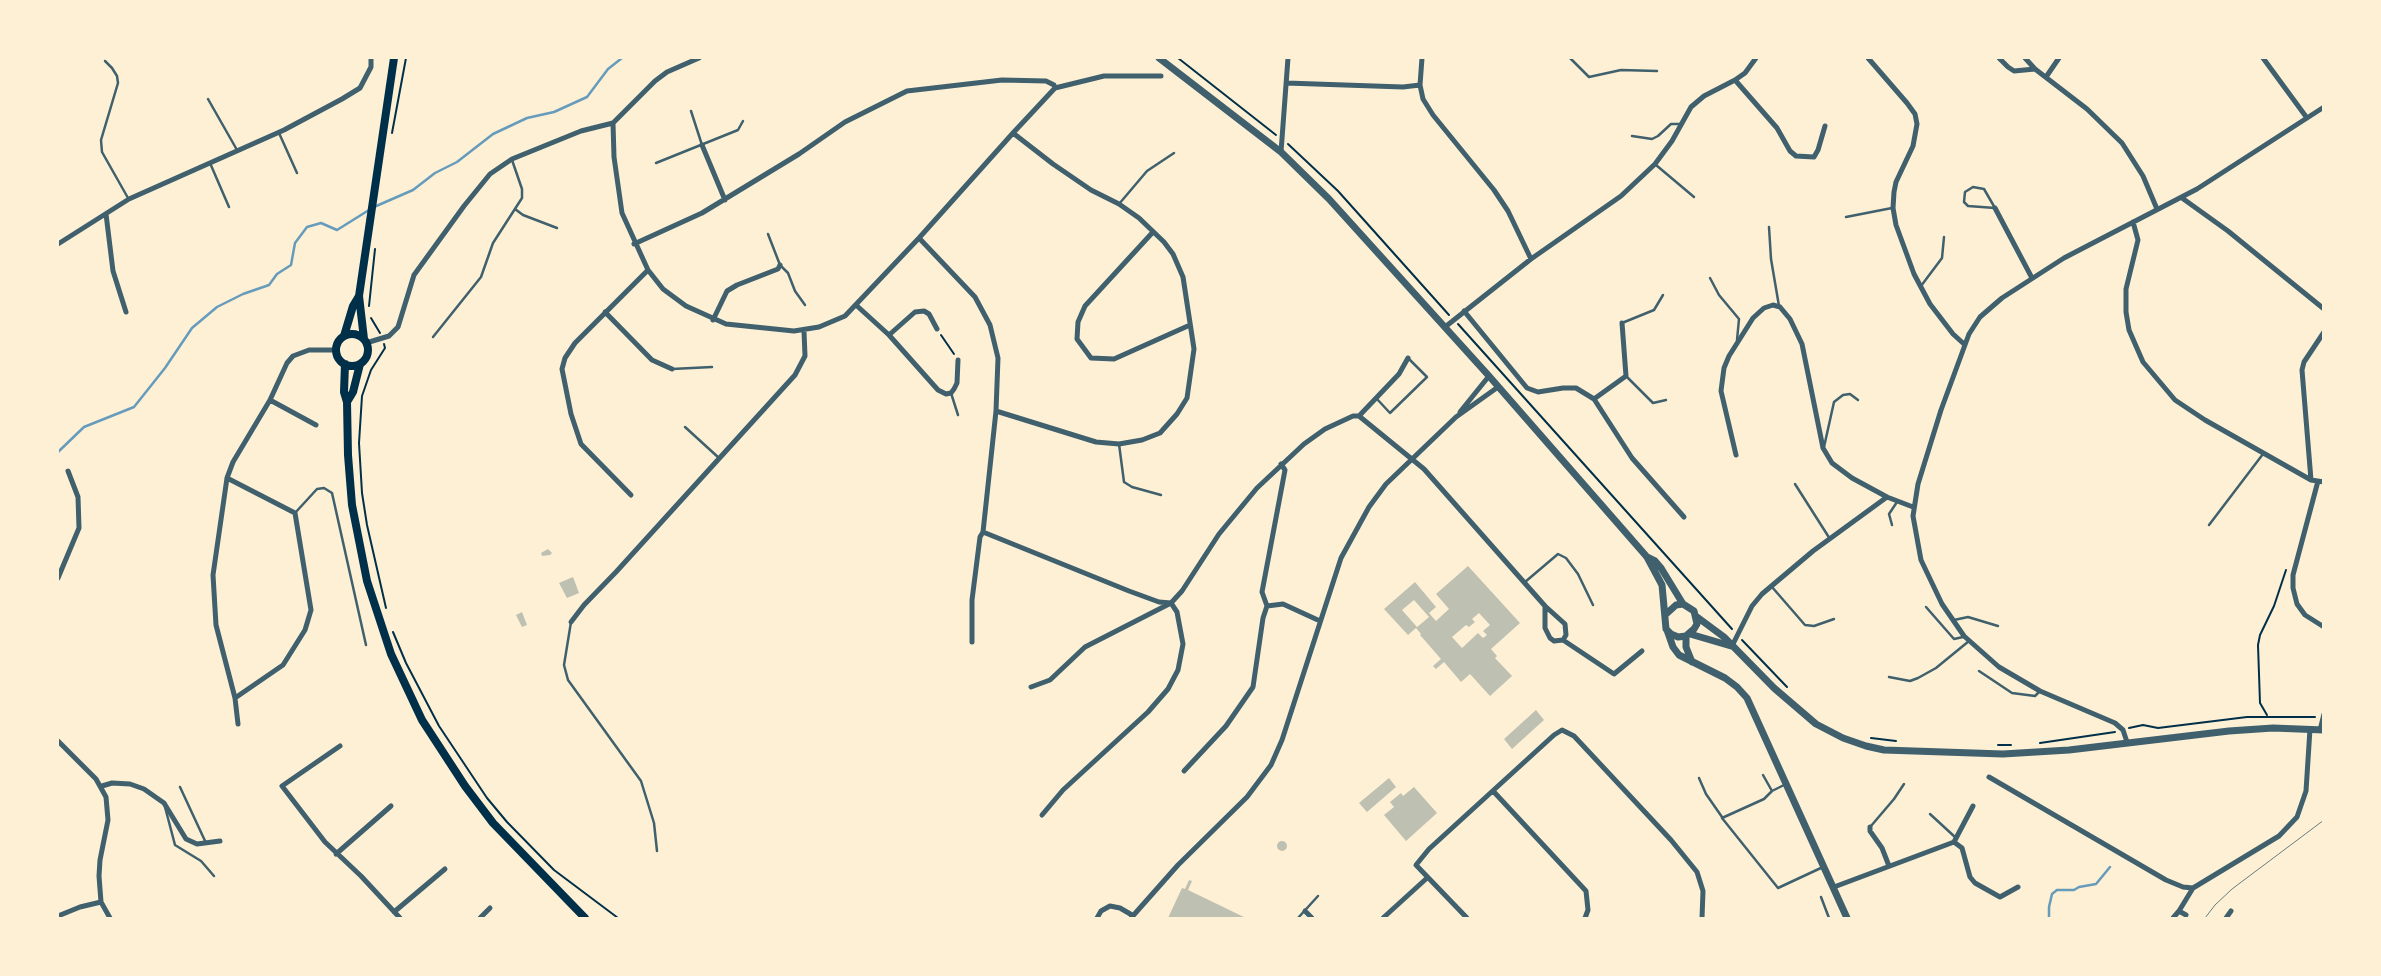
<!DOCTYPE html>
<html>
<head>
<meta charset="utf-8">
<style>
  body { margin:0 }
  #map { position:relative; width:2381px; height:976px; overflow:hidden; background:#fdf0d5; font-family:Raleway,sans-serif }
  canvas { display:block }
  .frame { position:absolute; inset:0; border:59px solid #fdf0d5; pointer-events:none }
</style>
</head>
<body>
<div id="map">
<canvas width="2381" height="976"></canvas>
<div class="frame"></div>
</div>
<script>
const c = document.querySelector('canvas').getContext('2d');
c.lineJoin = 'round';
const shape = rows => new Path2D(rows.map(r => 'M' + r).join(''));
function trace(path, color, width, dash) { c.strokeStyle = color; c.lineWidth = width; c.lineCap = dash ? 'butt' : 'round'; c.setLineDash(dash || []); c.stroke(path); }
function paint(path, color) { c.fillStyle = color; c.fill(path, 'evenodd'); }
trace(shape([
  [374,207,413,190,435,173,457,162,493,134,527,118,554,112,587,97,608,69,622,58],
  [58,452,84,427,134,407,165,368,192,328,217,307,243,294,269,285,277,274,291,265,295,243,307,227,321,223,337,230,369,210],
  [2049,918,2049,907,2052,894,2057,890,2074,890,2079,887,2096,884,2110,867]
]), '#669bbc', 2.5);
paint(shape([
  [548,549,552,553,550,555,542,556,541,553],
  [1468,566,1520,623,1491,649,1497,656,1495,658,1512,676,1490,696,1470,674,1461,682,1444,662,1436,669,1433,666,1441,659,1420,635,1421,634,1416,628,1429,617,1414,600,1402,610,1417,627,1408,635,1384,609,1415,582,1436,607,1429,613,1436,621,1449,609,1436,594],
  [1479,613,1490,625,1483,631,1487,635,1483,638,1478,633,1462,648,1452,637,1466,625,1469,627,1475,622,1472,619],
  [573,577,579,593,567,598,559,583],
  [522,612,527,625,522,627,516,615],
  [1536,710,1544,720,1512,749,1504,739],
  [1389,778,1396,787,1367,812,1359,803],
  [1414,787,1437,813,1406,841,1384,815,1394,807,1390,802,1401,793,1403,796],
  '1277 846a5 5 0 1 1 10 0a5 5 0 1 1-10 0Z',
  [1189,880,1192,881,1188,890,1246,918,1168,918,1182,888,1185,889]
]), '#bec0b2');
trace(shape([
  [1178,58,1276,135],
  [392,133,406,58],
  [1288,144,1338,191,1449,315],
  [369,306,375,249],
  [371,318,380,333],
  [1458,324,1732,629],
  [941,335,954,354],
  [384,344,385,348,371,370,362,396,359,443,362,493,367,525,386,608],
  [393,632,406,663,439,726,487,798,507,822,554,870,618,918],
  [1742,640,1787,687],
  [2267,715,2260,703,2258,645,2260,635,2274,606,2286,570],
  [2129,728,2143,725,2158,728,2247,717,2315,717],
  [1871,738,1896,741],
  [2040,743,2115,732],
  [1998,745,2011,745]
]), '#003049', 2);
trace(shape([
  [1570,58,1589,77,1621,70,1657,71],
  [105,61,112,68,117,76,118,83,101,140,102,152,128,198],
  [208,99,237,150],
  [691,111,702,145],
  [279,133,297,173],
  [1632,136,1652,139,1658,136,1671,124,1681,124],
  [210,163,229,207],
  [656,163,738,130,743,121],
  [1656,165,1694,197],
  [1973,187,1984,189,1995,208,1968,206,1964,202,1965,192,1973,187],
  [1119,204,1147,171,1174,153],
  [515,209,523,215,557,228],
  [1846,217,1892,208],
  [1769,227,1771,259,1779,306],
  [768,234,780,265,788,273,795,291,805,305],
  [1710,278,1719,295,1739,319,1737,340],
  [1921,286,1942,258,1944,237],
  [1622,323,1654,310,1663,295],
  [433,337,481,277,493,243,522,198,522,189,512,160],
  [672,369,712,367],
  [1626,376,1653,403,1666,400],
  [951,393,958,415],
  [1377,399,1390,413,1427,377,1408,358],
  [685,427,719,458],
  [1119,444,1124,482,1132,487,1161,495],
  [1824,447,1834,402,1843,395,1850,394,1858,400],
  [1795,484,1830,539],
  [295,513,317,489,324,488,332,493,366,645],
  [1892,525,1889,514,1897,502],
  [2209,525,2263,454],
  [1525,582,1558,554,1566,558,1578,574,1593,605],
  [1772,587,1805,625,1814,626,1834,619],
  [1926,607,1954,639,1963,637],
  [1954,620,1968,617,1998,626],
  [571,622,564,665,568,680,641,781,654,823,657,851],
  [1979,671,2012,693,2035,696,2039,692],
  [1889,677,1910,681,1918,678,1936,668,1969,641],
  [1763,775,1772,791],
  [1699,778,1706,794,1722,817],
  [1786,784,1772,791,1764,799,1722,818,1778,888,1823,867],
  [180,787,206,843],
  [165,807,175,845,201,861,214,876],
  [1930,814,1955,837],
  [1871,826,1894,799,1904,784],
  [1821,897,1829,918],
  [1298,918,1318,896]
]), '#3f606c', 2.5);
trace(shape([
  [699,58,667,72,655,81,613,123,614,157,622,213,648,270,663,289,686,306,726,324,794,331,819,327,845,316,919,238,1013,133,1055,88,1104,76,1161,76],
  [1422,58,1420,85,1423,99,1433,115,1494,190,1508,211,1531,259],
  [1868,58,1907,103,1915,114,1917,124,1913,146,1896,182,1894,192,1893,208,1896,225,1914,274,1930,304,1953,334,1964,344],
  [1999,58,2008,67,2014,71,2035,69],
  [2025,58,2035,69,2087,109,2122,143,2143,176,2157,209],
  [2263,58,2307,118],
  [2046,77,2059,58],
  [1735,80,1777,128,1790,151,1796,156,1814,157,1818,150,1825,126],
  [1286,83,1403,87,1420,85],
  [702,145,725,200],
  [1281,152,1288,58],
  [2182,198,2228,231,2324,309],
  [1995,208,2032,278],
  [106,214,113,271,126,312],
  [2133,222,2138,240,2126,289,2126,312,2129,330,2143,362,2175,400,2205,420,2311,480,2324,482],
  [1153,232,1085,306,1078,322,1077,339,1091,358,1114,359,1190,325],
  [919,238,975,297,990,325,998,358,996,411,983,532,980,537,972,600,972,642],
  [58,244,129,199,284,130,342,99,360,88,371,67,371,58],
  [634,244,702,213,799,154,845,122,907,91,1002,80,1046,81,1054,85,1055,88],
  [856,305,889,335,938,390,946,394,951,393,954,389,957,383,958,360],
  [1464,311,1527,388,1538,392,1563,388,1576,388,1594,399,1632,458,1684,517],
  [605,312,652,360,672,369],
  [713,320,727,291,737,285,778,269,780,265],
  [1445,327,1531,259,1621,196,1655,164,1672,141,1691,107,1704,96,1735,80,1745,73,1756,58],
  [889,335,915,312,924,311,929,314,937,329],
  [366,343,389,336,398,327,414,275,464,206,490,174,512,159,581,131,613,123],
  [1594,399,1626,376,1622,323],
  [270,400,316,425],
  [996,411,1096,442,1119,444,1142,440,1160,433,1177,414,1187,398,1194,349,1183,277,1173,254,1164,242,1139,218,1119,204,1091,190,1053,164,1013,133],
  [1460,412,1489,376],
  [1359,416,1399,374,1408,358],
  [1736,455,1721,391,1724,368,1729,356,1753,318,1764,308,1773,305,1780,307,1790,319,1802,344,1823,448,1832,463,1852,478,1887,497,1913,507],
  [227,478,295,513,311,610,305,630,283,665,235,698],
  [2311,480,2302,370,2304,362,2324,332],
  [2318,481,2293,575,2293,588,2297,604,2305,615,2324,627],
  [631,495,581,444,571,414,562,369,565,358,575,343,648,270],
  [983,532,1129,591,1159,602,1171,603],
  [58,578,79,528,78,497,68,471],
  [1267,606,1262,592,1285,470,1281,464],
  [571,622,584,605,616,572,795,375,805,356,804,331],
  [1563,640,1614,674,1642,651],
  [1732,646,1752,606,1762,594,1813,551,1887,497],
  [1031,687,1050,680,1085,647,1171,603,1182,591,1219,534,1257,488,1304,444,1325,429,1353,416,1359,416,1424,469,1545,606,1545,628,1550,638,1554,641,1563,640,1566,635,1565,624,1545,606],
  [238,724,235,698,216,625,213,575,227,478,233,462,270,400,287,363,293,356,309,350,336,350],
  [2320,730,2324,714],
  [58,741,96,779,106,797,108,820,100,860,99,876,101,902,110,918],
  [2127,742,2123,730,2115,723,2040,691,1999,667,1964,636,1942,604,1921,560,1913,516,1918,484,1941,410,1969,334,1980,317,2002,298,2064,258,2197,189,2324,107],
  [340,746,282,786,325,842,361,876,400,918],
  [1184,771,1226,726,1253,687,1263,618,1267,606,1283,604,1320,621],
  [1989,777,2166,880,2183,887,2193,888],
  [102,786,112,783,130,784,144,789,164,803,186,839,197,844,220,841],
  [1494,792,1586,891,1588,910,1585,918],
  [1042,815,1063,790,1148,712,1168,689,1178,670,1183,644,1177,612,1171,603],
  [1870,827,1870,831,1882,848,1889,866],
  [1954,842,1962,848,1970,877,1975,883,2000,897,2018,887],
  [336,854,391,806],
  [1834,887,1954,842,1973,806],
  [1305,911,1312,918],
  [2179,911,2193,888,2279,836,2297,817,2306,791,2310,729],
  [394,912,445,869],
  [58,916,80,907,101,902],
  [480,918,490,908],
  [1097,918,1101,911,1110,906,1120,908,1132,915],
  [1131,918,1178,865,1247,797,1271,765,1282,740,1341,558,1369,507,1386,484,1456,417,1498,387],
  [1383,918,1427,878],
  [1467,918,1416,865,1429,849,1554,735,1562,730,1574,736,1671,840,1697,872,1703,891,1702,918],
  [2173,918,2179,911,2186,915],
  [2226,918,2231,911]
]), '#3f606c', 5);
trace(shape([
  [1159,58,1281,152,1329,199,1489,376,1647,557,1662,585,1666,629,1671,634,1678,637,1686,636,1694,629,1697,624,1694,611,1683,604,1676,605,1665,615],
  [1647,557,1655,561,1661,568,1683,604],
  [1697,617,1724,637,1774,688,1816,724,1843,738,1866,746,1884,750,2003,754,2069,750,2229,731,2273,728,2324,730],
  [1667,630,1673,647,1679,655,1725,678,1737,687,1747,698,1847,918],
  [1690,634,1731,646],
  [1686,636,1686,647,1692,662]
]), '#3f606c', 7);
trace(shape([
  [359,296,364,339],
  '336 350a16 16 0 1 1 32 0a16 16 0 1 1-32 0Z',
  [344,336,353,306,359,296,394,58],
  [345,364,344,392,347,402,348,455,352,505,367,581,391,654,422,720,465,786,493,823,585,918],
  [347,402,353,392,360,364]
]), '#003049', 8);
trace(shape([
  [2205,918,2215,905,2232,889,2324,820]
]), '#657d81', 1);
</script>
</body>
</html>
